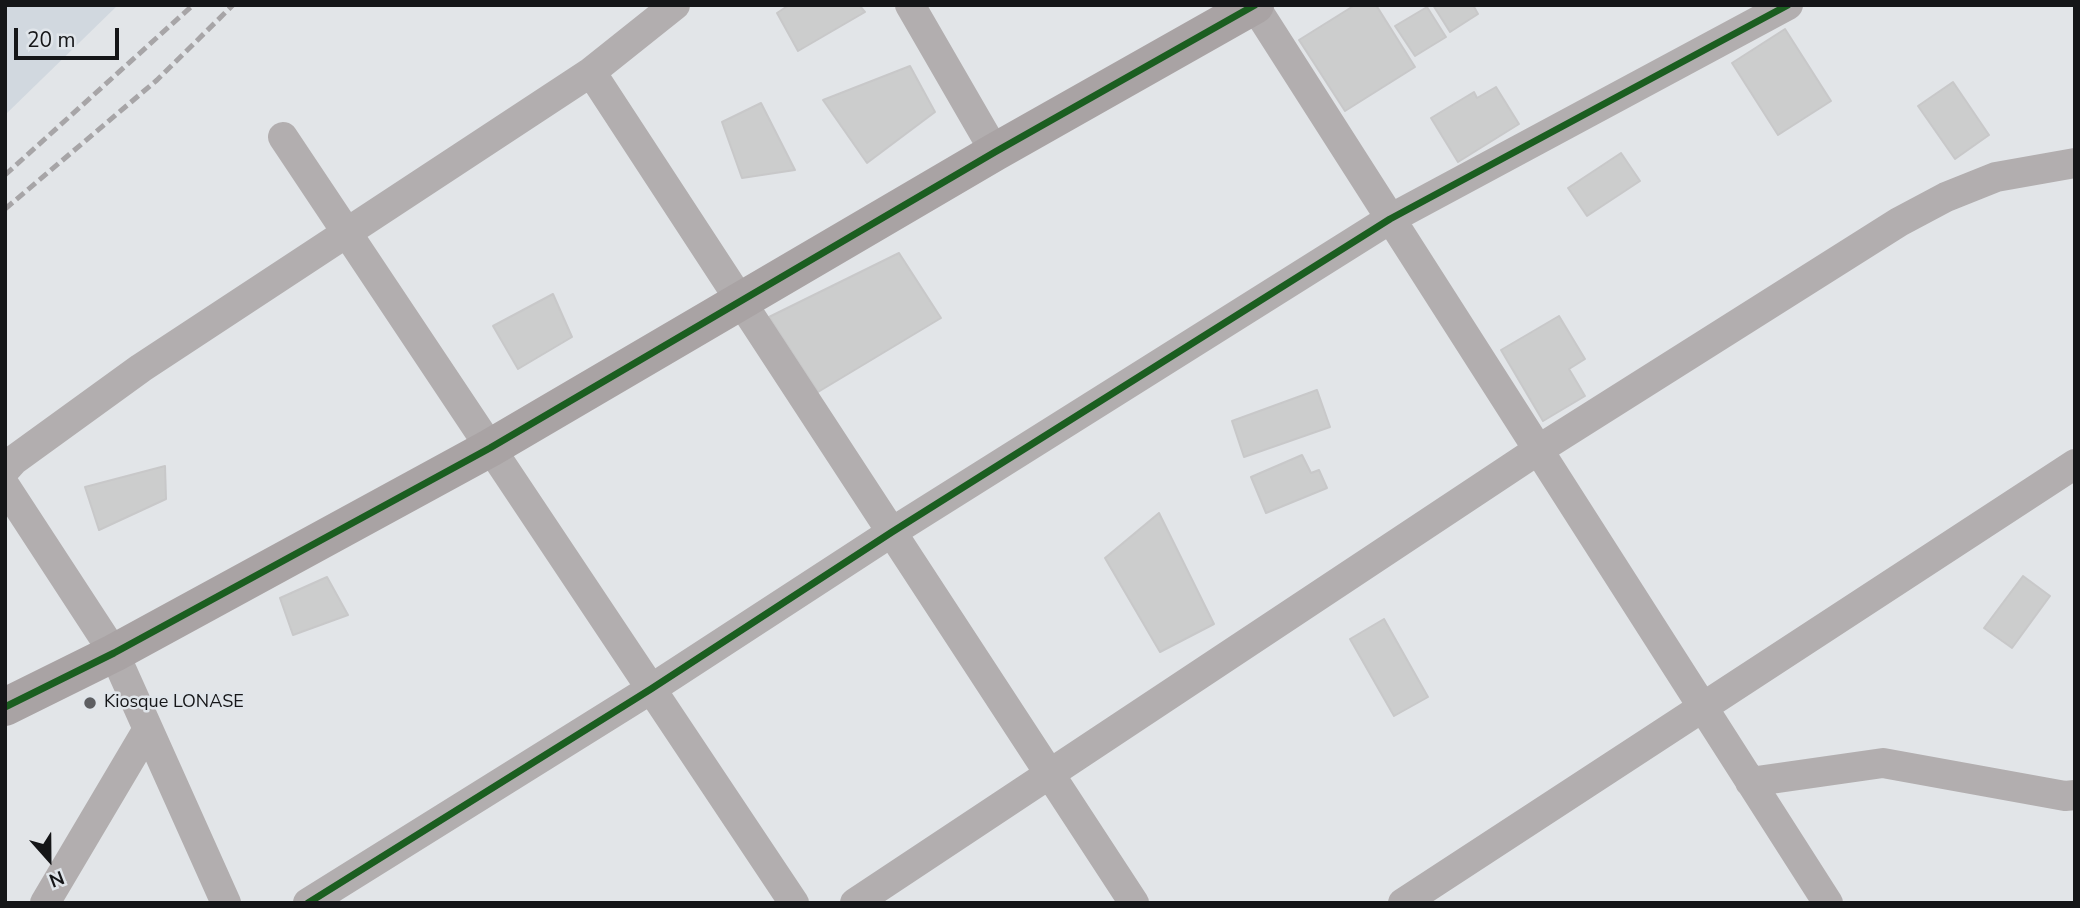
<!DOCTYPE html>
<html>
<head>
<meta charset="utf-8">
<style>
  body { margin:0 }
  #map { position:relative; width:2080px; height:908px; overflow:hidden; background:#e2e5e8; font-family:"Nunito Sans",sans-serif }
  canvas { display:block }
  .frame { position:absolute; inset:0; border:7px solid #151618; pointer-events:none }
  .north { position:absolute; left:14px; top:824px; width:70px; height:70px; -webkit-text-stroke:5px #e0e5ea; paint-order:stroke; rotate:159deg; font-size:19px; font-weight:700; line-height:28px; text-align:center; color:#151618 }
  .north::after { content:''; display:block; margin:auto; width:24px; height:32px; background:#151618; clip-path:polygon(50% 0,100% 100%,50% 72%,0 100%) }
  .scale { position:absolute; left:14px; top:28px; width:105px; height:32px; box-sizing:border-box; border:4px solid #151618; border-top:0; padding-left:9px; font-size:21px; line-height:24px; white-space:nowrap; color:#151618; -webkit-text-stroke:5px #e0e5ea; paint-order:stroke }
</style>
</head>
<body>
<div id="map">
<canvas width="2080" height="908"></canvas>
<div class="frame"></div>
<div class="north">N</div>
<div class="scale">20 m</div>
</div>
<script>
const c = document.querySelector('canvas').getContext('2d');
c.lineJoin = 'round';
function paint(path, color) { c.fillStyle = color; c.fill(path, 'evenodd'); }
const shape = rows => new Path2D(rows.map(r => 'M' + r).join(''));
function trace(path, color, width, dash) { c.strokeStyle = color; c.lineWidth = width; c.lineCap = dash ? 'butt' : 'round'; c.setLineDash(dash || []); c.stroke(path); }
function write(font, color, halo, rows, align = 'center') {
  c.font = font + ' "Nunito Sans",sans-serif'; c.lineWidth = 5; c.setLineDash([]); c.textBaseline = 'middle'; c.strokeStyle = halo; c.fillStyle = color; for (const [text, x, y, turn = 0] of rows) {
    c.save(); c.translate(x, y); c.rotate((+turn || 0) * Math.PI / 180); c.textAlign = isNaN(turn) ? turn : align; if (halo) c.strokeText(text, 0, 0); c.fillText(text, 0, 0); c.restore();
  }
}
paint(shape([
  [5,5,118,5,5,115]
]), '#d1d8df');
const building = shape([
  [789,5,859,5,865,12,798,51,777,13,789,5],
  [1355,5,1376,5,1415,67,1345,111,1299,40,1355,5],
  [1433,5,1473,5,1478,14,1450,32,1433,5],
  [1427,7,1446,37,1415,56,1395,26,1427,7],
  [1785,29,1831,101,1778,135,1732,63,1785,29],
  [910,66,935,112,867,163,823,100,910,66],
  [1953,82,1989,135,1955,159,1918,106,1953,82],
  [1496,87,1519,124,1458,162,1431,118,1474,92,1477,98,1496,87],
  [761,103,795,170,742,178,722,122,761,103],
  [1621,153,1640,181,1587,216,1568,188,1621,153],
  [899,253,941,318,818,392,769,317,899,253],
  [553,294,572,337,518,369,493,326,553,294],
  [1559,316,1585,359,1569,369,1585,396,1543,421,1501,350,1559,316],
  [1317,390,1330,427,1244,457,1232,421,1317,390],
  [1302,455,1311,473,1319,470,1327,488,1266,513,1251,477,1302,455],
  [165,466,166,499,99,530,85,487,165,466],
  [1159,513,1214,624,1160,652,1105,558,1159,513],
  [2023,576,2050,596,2012,648,1984,628,2023,576],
  [327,577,348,615,293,635,280,598,327,577],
  [1384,619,1428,697,1394,716,1350,639,1384,619]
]);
paint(building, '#cccdcd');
trace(building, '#c8c8c9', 2);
trace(shape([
  [910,5,995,152],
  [1254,5,1828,903],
  [591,72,1134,903],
  [283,137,794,903],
  [5,470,14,460,141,368,591,72,675,5],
  [5,486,114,653,226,903],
  [1750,782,1883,763,2065,796,2075,795],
  [45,903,148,729],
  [308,903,651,689,892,532,1390,219,1788,5],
  [855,903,1538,450,1899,222,1946,197,1996,177,2075,163],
  [1403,903,2075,464]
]), '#b2aeaf', 30);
trace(shape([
  [5,707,114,653,490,448,995,152,1255,5]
]), '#a9a3a4', 38);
trace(shape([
  [5,175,193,5],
  [5,209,157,80,233,5]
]), '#a7a5a7', 5, [10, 5]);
trace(shape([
  [5,707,114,653,490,448,995,152,1255,5],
  [308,903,651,689,892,532,1390,219,1788,5]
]), '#1b5e20', 7);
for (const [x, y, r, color] of [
  [90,703,7,"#5d5e61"]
]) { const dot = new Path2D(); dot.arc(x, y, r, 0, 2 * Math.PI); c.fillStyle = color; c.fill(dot); trace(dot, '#e0e5ea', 2.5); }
write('18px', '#151618', '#e0e5ea', [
  ["Kiosque LONASE",104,703]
], 'left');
</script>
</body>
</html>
